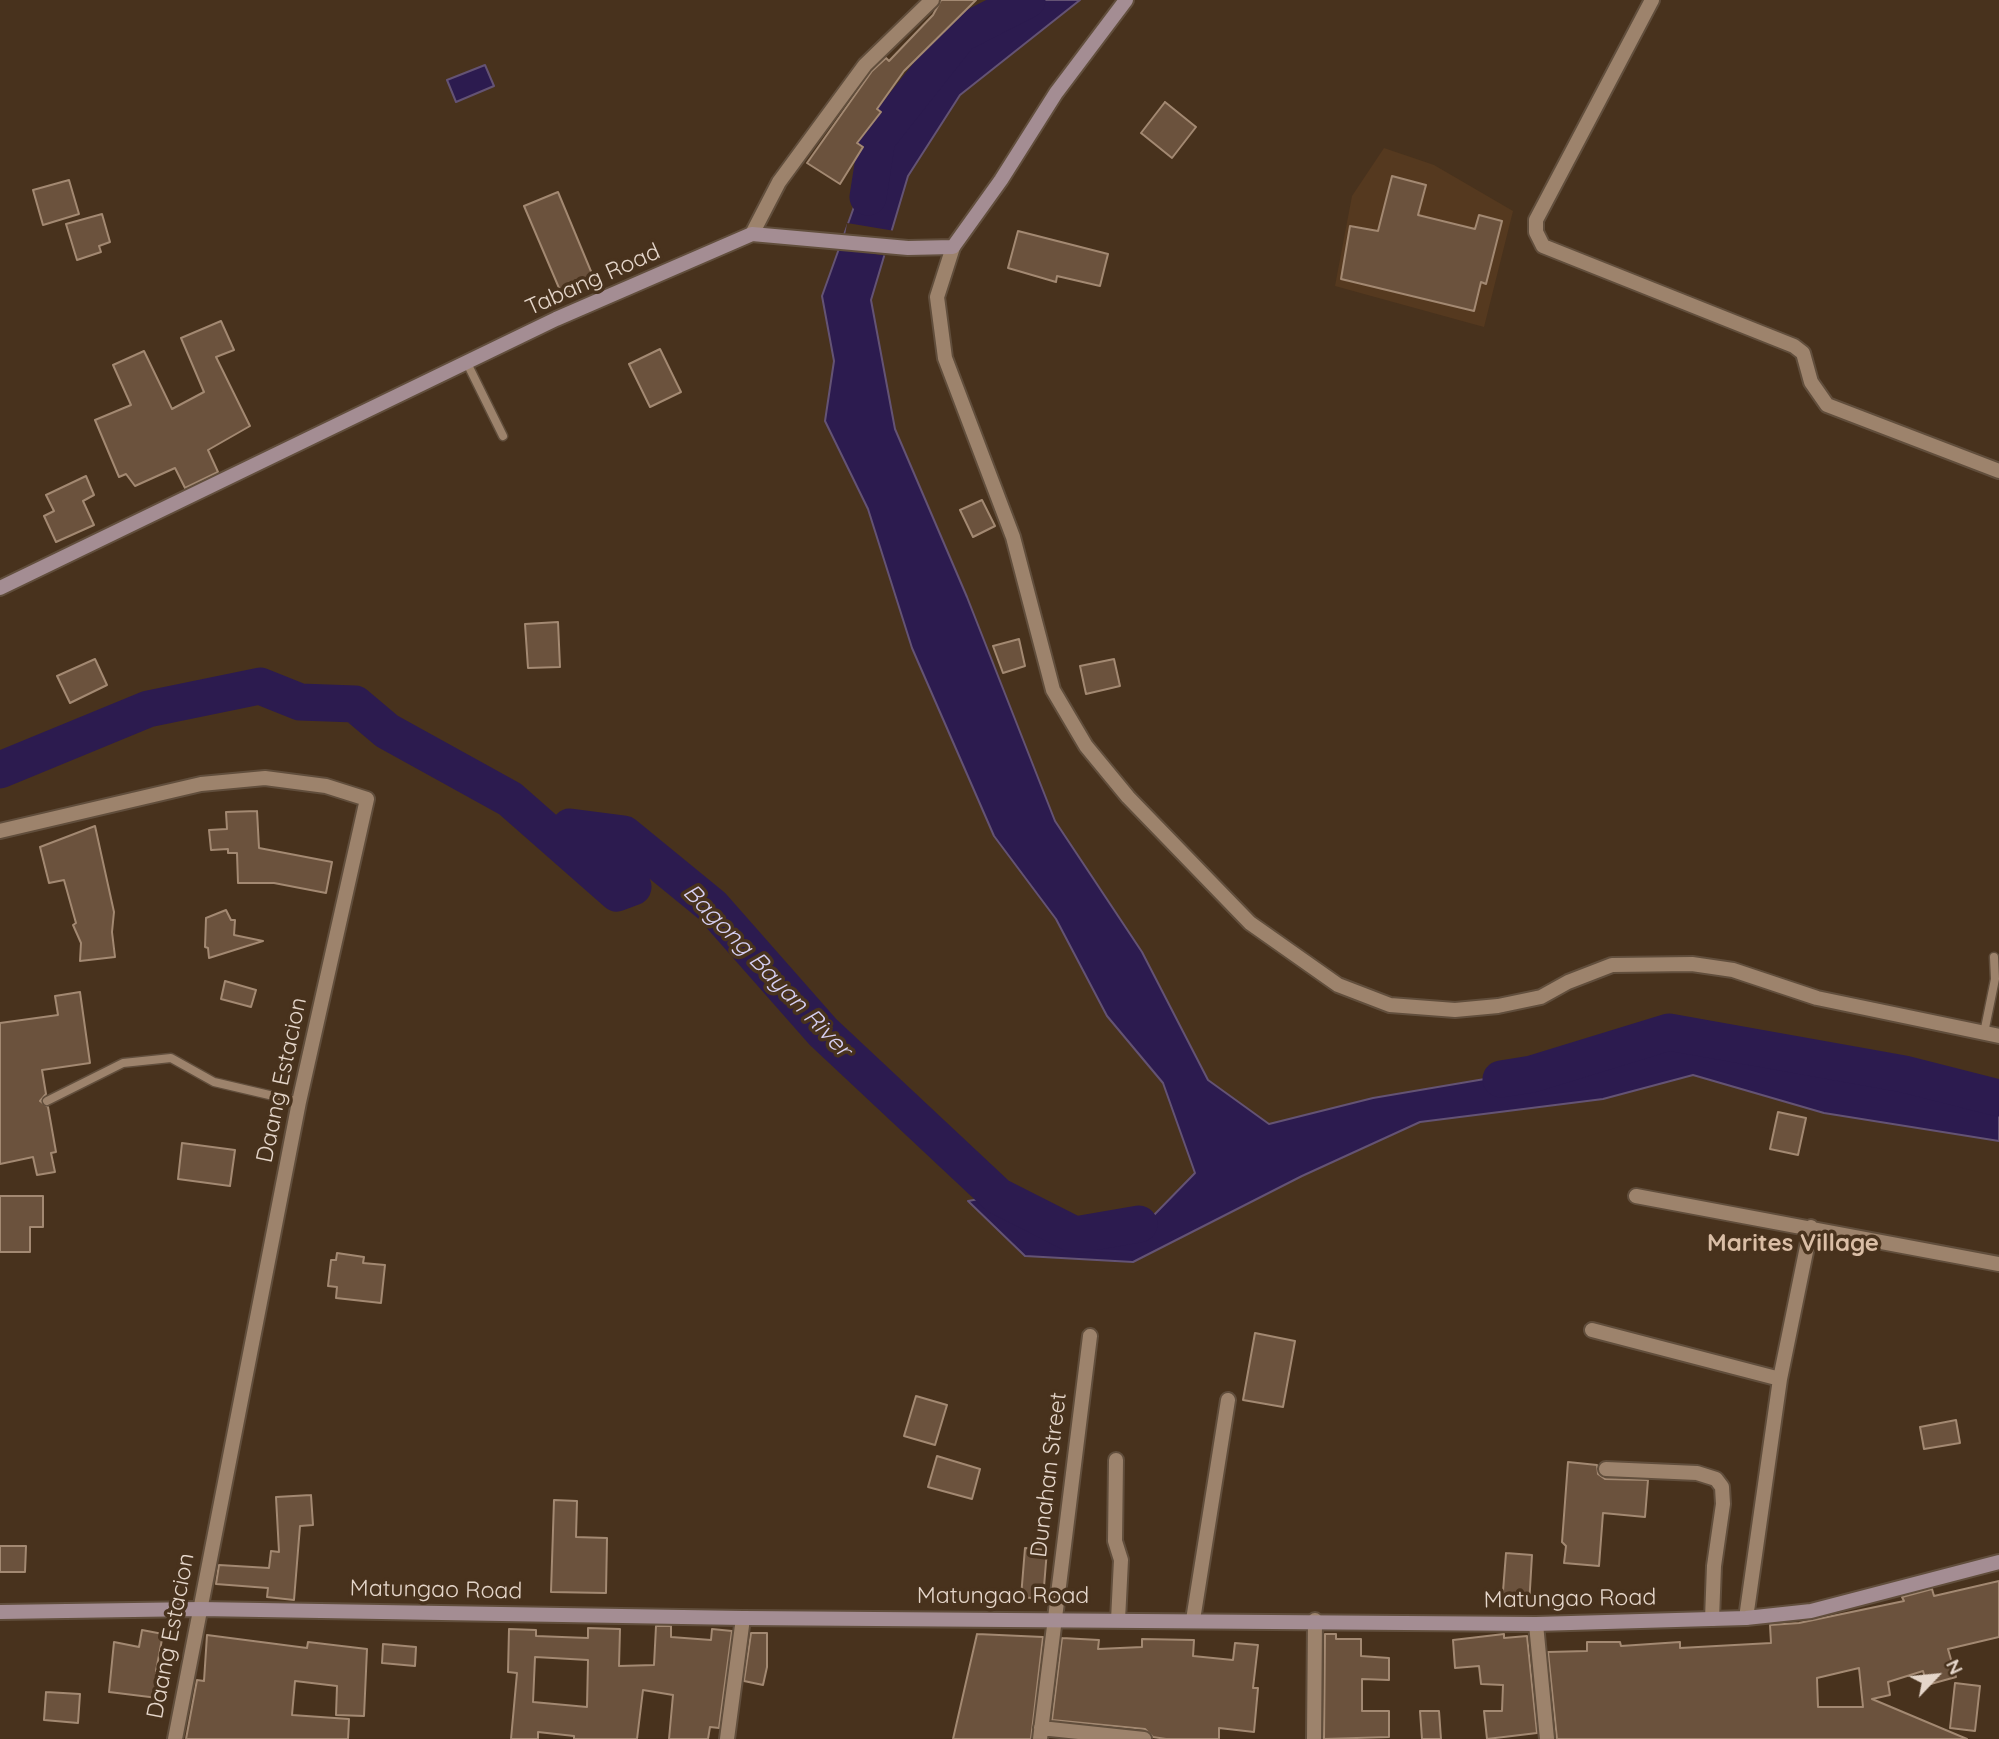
<!DOCTYPE html>
<style>
body{margin:0}
#map{position:relative;width:1999px;height:1739px;overflow:hidden;background:#48321d;font-family:Quicksand,sans-serif}
canvas{display:block}
.north{position:absolute;left:1901px;top:1641px;width:70px;height:70px;-webkit-text-stroke:5px #48321d;paint-order:stroke;rotate:64deg;font-size:19px;font-weight:700;line-height:28px;text-align:center;color:#e5d6ca}
.north::after{content:'';display:block;margin:auto;width:24px;height:32px;background:#e5d6ca;clip-path:polygon(50% 0,100% 100%,50% 72%,0 100%)}
</style>
<div id="map">
<canvas width="1999" height="1739"></canvas>
<div class="north">N</div>
</div>
<script>
const ctx = document.querySelector('canvas').getContext('2d');
ctx.lineJoin = 'round';
function paint(path, color) { ctx.fillStyle = color; ctx.fill(path, 'evenodd'); }
const toPath = rows => new Path2D(rows.map(r => 'M' + r).join(''));
function stroke(path, color, width, dash) { ctx.strokeStyle = color; ctx.lineWidth = width; ctx.lineCap = dash ? 'butt' : 'round'; ctx.setLineDash(dash || []); ctx.stroke(path); }
function drawText(font, color, halo, rows, align = 'center') {
  ctx.font = font + ' Quicksand,sans-serif'; ctx.lineWidth = 7; ctx.setLineDash([]); ctx.textBaseline = 'middle'; ctx.strokeStyle = halo; ctx.fillStyle = color; for (const [text, x, y, turn = 0] of rows) {
    ctx.save(); ctx.translate(x, y); ctx.rotate((+turn || 0) * Math.PI / 180); ctx.textAlign = isNaN(turn) ? turn : align; if (halo) ctx.strokeText(text, 0, 0); ctx.fillText(text, 0, 0); ctx.restore();
  }
}
const built = toPath([
 [1384,148,1434,165,1513,211,1484,327,1335,286,1352,196]
]);
const water = toPath([
 [1003,0,1080,0,960,95,908,176,871,300,895,429,967,597,1055,821,1142,952,1208,1080,1269,1124,1373,1098,1567,1065,1707,1033,1788,1064,1904,1070,1999,1105,1999,1141,1824,1113,1693,1075,1603,1099,1420,1122,1302,1176,1133,1262,1025,1256,968,1201,1007,1194,1088,1233,1151,1218,1195,1173,1163,1083,1107,1016,1056,919,994,836,912,648,868,509,825,421,834,361,822,296,892,101,1003,0],
 [485,65,494,86,456,102,447,80,485,65]
]);
const pier = toPath([
 [847,223,895,231,888,256,843,249]
]);
const river = toPath([
 [868,197,877,139,960,34,1027,0],
 [0,770,148,709,260,686,300,702,355,704,387,731,510,799,617,893,633,887,570,827,624,834,712,906,823,1032,998,1196,1075,1235,1139,1224],
 [1501,1079,1532,1074,1669,1032,1904,1074,1999,1098]
]);
const building = toPath([
 [941,0,976,0,904,71,877,109,881,112,857,143,863,147,840,184,807,163,872,71,886,58,889,61,933,15,941,0],
 [1165,102,1196,127,1172,158,1141,133,1165,102],
 [1392,176,1426,185,1418,215,1475,229,1479,215,1502,221,1486,284,1481,282,1474,311,1341,279,1350,226,1378,231,1392,176],
 [69,180,79,214,43,225,33,190,69,180],
 [558,192,595,281,562,295,524,206,558,192],
 [102,214,110,242,99,246,101,252,77,260,66,224,102,214],
 [1018,231,1108,254,1100,286,1057,276,1056,282,1008,268,1018,231],
 [221,321,234,350,216,357,250,426,208,450,218,472,185,488,175,468,135,486,126,474,119,477,95,420,131,405,113,365,144,351,172,409,204,392,181,338,221,321],
 [660,349,681,392,650,407,629,364,660,349],
 [86,476,94,495,83,501,94,525,56,542,44,516,54,511,46,495,86,476],
 [982,500,995,526,973,537,960,510,982,500],
 [558,622,560,667,528,668,525,624,558,622],
 [1019,639,1025,666,1003,673,993,646,1019,639],
 [95,659,107,685,70,703,57,676,95,659],
 [1114,659,1120,686,1086,694,1080,666,1114,659],
 [257,811,259,848,332,862,326,893,274,883,238,883,237,853,228,853,228,849,211,850,209,830,227,829,226,812,257,811],
 [95,826,114,912,112,932,115,957,80,961,81,943,73,925,76,923,64,880,49,883,40,847,95,826],
 [226,910,231,920,235,920,234,935,263,941,209,958,208,948,205,947,206,918,226,910],
 [225,981,256,990,251,1007,221,999,225,981],
 [80,992,90,1063,42,1070,46,1094,40,1101,48,1107,56,1152,51,1153,55,1172,37,1175,33,1157,0,1164,0,1023,58,1015,55,996,80,992],
 [1778,1112,1806,1118,1798,1155,1770,1149,1778,1112],
 [182,1143,235,1150,230,1186,178,1179,182,1143],
 [0,1196,43,1196,43,1227,30,1227,30,1252,0,1252,0,1196],
 [337,1253,364,1257,363,1263,385,1265,381,1303,336,1298,337,1287,328,1286,331,1260,336,1260,337,1253],
 [1255,1333,1295,1341,1283,1407,1243,1400,1255,1333],
 [916,1396,947,1405,935,1445,904,1436,916,1396],
 [1956,1420,1960,1443,1924,1449,1920,1427,1956,1420],
 [937,1456,980,1469,972,1499,928,1487,937,1456],
 [1568,1462,1597,1465,1598,1474,1605,1479,1648,1480,1645,1517,1603,1513,1599,1566,1564,1563,1566,1546,1562,1542,1568,1462],
 [311,1495,313,1525,300,1526,294,1600,267,1597,268,1588,216,1584,219,1565,269,1568,271,1551,279,1552,276,1497,311,1495],
 [554,1500,577,1501,576,1537,607,1538,606,1593,551,1592,554,1500],
 [0,1546,26,1546,25,1572,0,1572,0,1546],
 [1025,1548,1047,1550,1043,1599,1021,1597,1025,1548],
 [1506,1553,1532,1555,1529,1606,1502,1604,1506,1553],
 [1999,1581,1999,1637,1948,1649,1956,1677,1927,1685,1923,1671,1888,1682,1890,1695,1872,1699,1967,1739,1557,1739,1548,1652,1587,1651,1587,1642,1620,1642,1621,1646,1680,1642,1680,1648,1771,1643,1770,1625,1799,1623,1904,1601,1902,1597,1932,1589,1934,1596,1999,1581],
 [1859,1668,1863,1707,1818,1707,1817,1678,1859,1668],
 [656,1626,671,1626,671,1637,711,1640,712,1629,732,1631,719,1728,710,1727,708,1739,669,1739,673,1695,643,1690,637,1739,574,1739,574,1736,538,1732,538,1739,511,1739,517,1673,508,1672,509,1629,536,1630,536,1636,588,1638,588,1628,620,1629,619,1666,654,1665,656,1626],
 [535,1657,588,1660,587,1707,533,1702,535,1657],
 [142,1630,163,1634,156,1671,161,1672,158,1698,109,1692,114,1642,139,1647,142,1630],
 [751,1633,767,1633,767,1667,763,1685,744,1681,751,1633],
 [977,1634,1043,1637,1031,1739,953,1739,977,1634],
 [1325,1634,1336,1634,1336,1639,1361,1639,1361,1656,1389,1658,1389,1680,1362,1679,1362,1711,1389,1711,1389,1737,1324,1739,1325,1634],
 [1504,1634,1504,1638,1527,1636,1537,1733,1487,1739,1484,1711,1502,1711,1503,1685,1481,1684,1479,1666,1455,1668,1453,1640,1504,1634],
 [207,1635,307,1648,308,1642,367,1649,364,1716,336,1715,337,1686,295,1681,292,1715,349,1719,348,1739,186,1739,197,1680,204,1681,207,1635],
 [1062,1638,1099,1640,1098,1649,1142,1647,1142,1639,1194,1640,1193,1656,1233,1660,1235,1643,1258,1645,1253,1688,1258,1688,1254,1732,1219,1728,1219,1739,1166,1739,1153,1737,1145,1729,1052,1720,1062,1638],
 [383,1644,416,1647,415,1666,382,1663,383,1644],
 [1955,1683,1980,1686,1975,1731,1950,1728,1955,1683],
 [46,1692,80,1694,78,1723,44,1720,46,1692],
 [1420,1711,1439,1711,1441,1739,1422,1739,1420,1711]
]);
const service = toPath([
 [467,363,503,436],
 [1984,1033,1995,979,1994,957],
 [47,1101,123,1063,171,1058,214,1082,299,1102]
]);
const minor = toPath([
 [1652,0,1536,220,1536,232,1543,246,1794,346,1803,353,1811,382,1827,405,1999,471],
 [752,234,779,182,865,65,932,0],
 [953,247,937,297,945,358,1013,537,1053,690,1086,746,1128,797,1250,923,1338,985,1390,1005,1455,1010,1498,1006,1541,997,1568,982,1612,965,1692,964,1733,970,1817,998,1999,1036],
 [0,831,201,784,265,778,326,786,367,799,299,1102,175,1739],
 [1636,1196,1999,1264],
 [1592,1330,1780,1379],
 [1116,1460,1115,1541,1121,1560,1118,1620],
 [1606,1469,1697,1473,1716,1479,1722,1487,1723,1504,1714,1566,1712,1619],
 [1746,1618,1780,1379,1811,1227],
 [1193,1620,1228,1400],
 [1536,1624,1547,1739],
 [1041,1728,1144,1739],
 [727,1739,743,1618],
 [1040,1739,1090,1336],
 [1314,1739,1315,1620]
]);
const secondary = toPath([
 [0,588,556,319,752,234,908,248,953,247,1001,180,1056,93,1126,0],
 [0,1612,200,1609,743,1618,1536,1624,1746,1618,1811,1611,1999,1562]
]);
const streetNames = [
 ["Tabang Road",593,280,-24],
 ["Daang Estacion",282,1080,-78],
 ["Dunahan Street",1049,1475,-83],
 ["Matungao Road",436,1590,1],
 ["Matungao Road",1003,1596],
 ["Matungao Road",1570,1599,-1],
 ["Daang Estacion",171,1636,-79]
];
const waterNames = [
 ["Bagong Bayan River",767,971,46]
];
const neighbourhoodNames = [
 ["Marites Village",1793,1244]
];
paint(built, '#55391f');
paint(water, '#2c1b4f');
stroke(water, '#645374', 2);
paint(pier, '#48321d');
stroke(river, '#2c1b4f', 37);
paint(building, '#6b523d');
stroke(building, '#a38972', 2);
stroke(service, '#614e3c', 11);
stroke(minor, '#614e3c', 18);
stroke(secondary, '#614e3c', 18);
stroke(service, '#9d836c', 8);
stroke(minor, '#9d836c', 14);
stroke(secondary, '#a48d93', 14);
drawText('23px', '#e5d6ca', '#48321d', streetNames);
drawText('italic 24px', '#d6cff2', '#48321d', waterNames);
drawText('bold 24px', '#dabea6', '#48321d', neighbourhoodNames);
</script>
